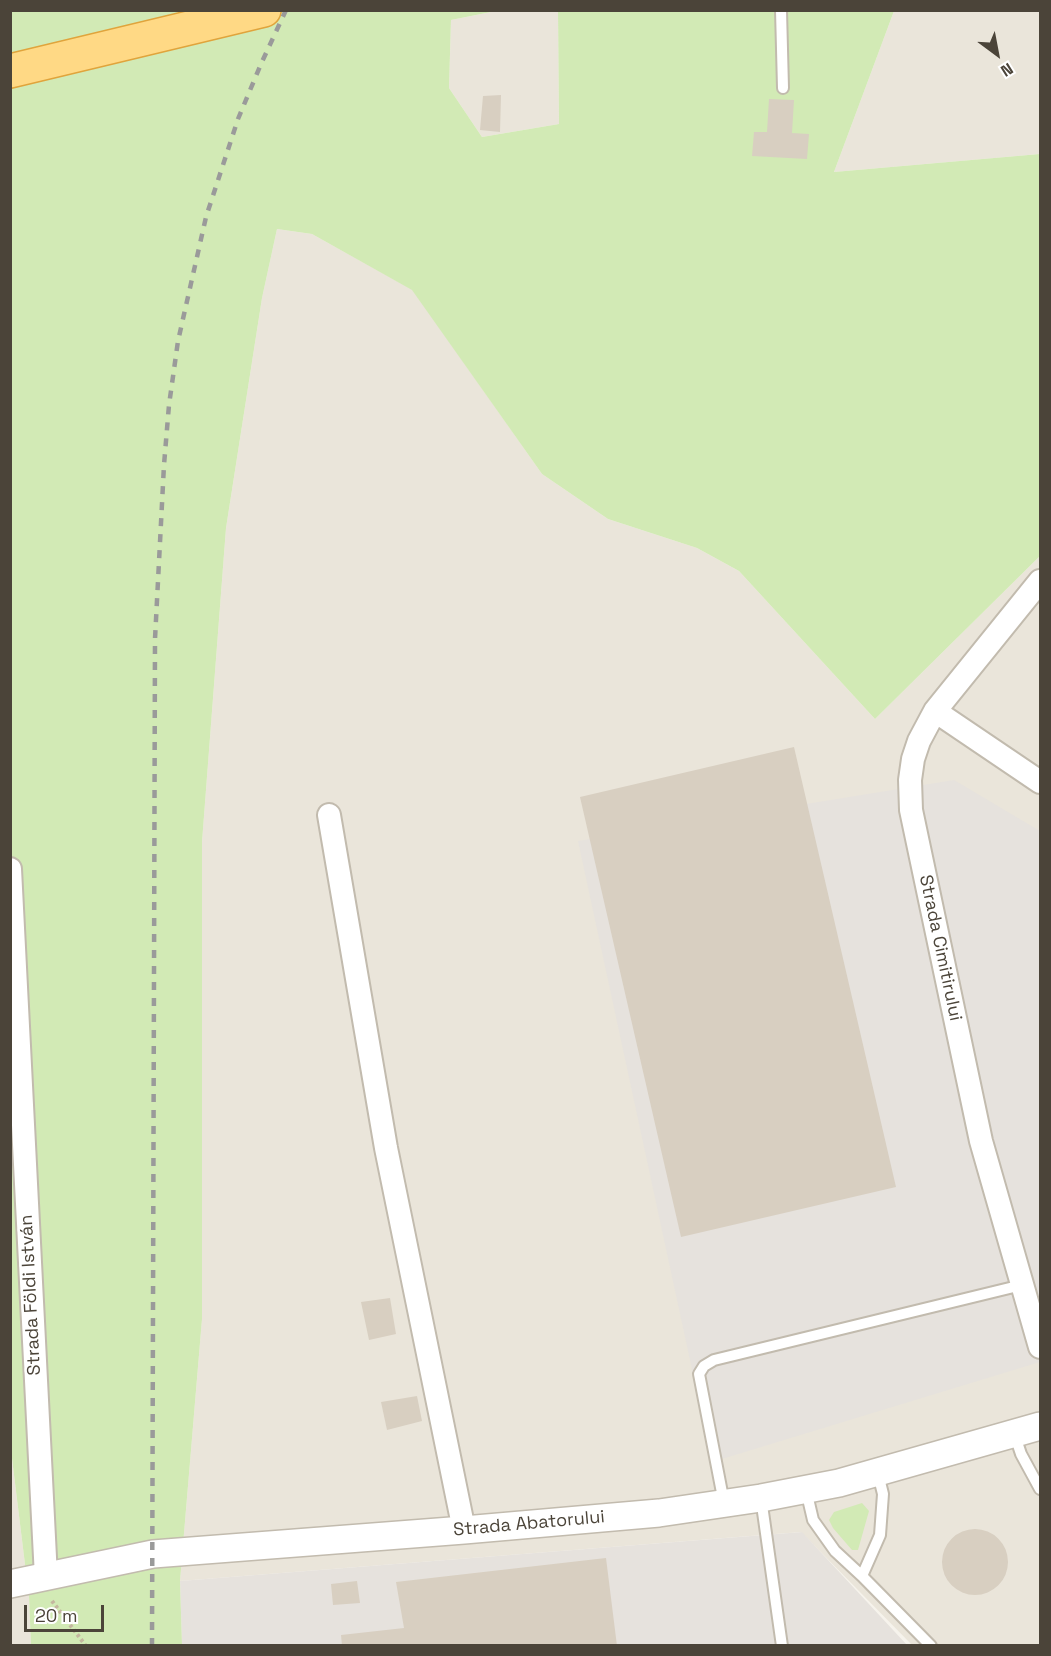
<!DOCTYPE html>
<meta charset="utf-8">
<style>
body{margin:0}
#map{position:relative;width:1051px;height:1656px;overflow:hidden;background:#f6f3ec;font-family:"Space Grotesk",sans-serif}
canvas{display:block}
.frame{position:absolute;inset:0;border:12px solid #4b4439;pointer-events:none}
.north{position:absolute;left:967px;top:24px;width:60px;height:60px;-webkit-text-stroke:4px #fff;paint-order:stroke;rotate:148deg;font-size:16px;font-weight:700;line-height:24px;text-align:center;color:#4b4439}
.north::after{content:'';display:block;margin:auto;width:21px;height:27px;background:#4b4439;clip-path:polygon(50% 0,100% 100%,50% 72%,0 100%)}
.scale{position:absolute;left:24px;top:1605px;width:80px;height:27px;box-sizing:border-box;border:3px solid #4b4439;border-top:0;padding-left:8px;font-size:18px;line-height:21px;white-space:nowrap;color:#4b4439;-webkit-text-stroke:4px #fff;paint-order:stroke}
</style>
<div id="map">
<canvas width="1051" height="1656"></canvas>
<div class="frame"></div>
<div class="north">N</div>
<div class="scale">20 m</div>
</div>
<script>
const ctx = document.querySelector('canvas').getContext('2d');
ctx.lineJoin = 'round';
function paint(path, color) { ctx.fillStyle = color; ctx.fill(path, 'evenodd'); }
const toPath = rows => new Path2D(rows.map(r => 'M' + r).join(''));
function stroke(path, color, width, dash) { ctx.strokeStyle = color; ctx.lineWidth = width; ctx.lineCap = dash ? 'butt' : 'round'; ctx.setLineDash(dash || []); ctx.stroke(path); }
function drawText(font, color, halo, rows, align = 'center') {
  ctx.font = font + ' "Space Grotesk",sans-serif'; ctx.lineWidth = 4.5; ctx.setLineDash([]); ctx.textBaseline = 'middle'; ctx.strokeStyle = halo; ctx.fillStyle = color; for (const [text, x, y, turn = 0] of rows) {
    ctx.save(); ctx.translate(x, y); ctx.rotate((+turn || 0) * Math.PI / 180); ctx.textAlign = isNaN(turn) ? turn : align; if (halo) ctx.strokeText(text, 0, 0); ctx.fillText(text, 0, 0); ctx.restore();
  }
}
const residential = toPath([
 [496,11,558,11,559,124,482,137,449,88,451,20],
 [894,11,1040,11,1040,154,834,172],
 [277,229,312,234,413,290,542,474,608,519,697,548,739,571,875,719,1040,556,1040,1645,912,1645,801,1532,180,1581,202,1319,202,842,226,528,262,298],
 [10,1442,29,1597,31,1645,11,1645]
]);
const industrial = toPath([
 [954,780,1040,831,1040,1362,712,1462,578,841],
 [802,1532,907,1645,182,1645,180,1581]
]);
const green = toPath([
 [10,11,496,11,451,20,449,88,482,137,559,124,558,11,894,11,834,172,1040,154,1040,556,875,719,739,571,697,548,608,519,542,474,412,290,312,234,277,229,262,298,226,528,202,842,202,1319,180,1581,182,1645,31,1645,29,1597,10,1442],
 [862,1503,869,1511,858,1550,852,1550,833,1528,829,1520,834,1512]
]);
const building = toPath([
 [501,95,500,132,480,130,483,96],
 [769,99,794,100,792,133,809,134,807,159,752,156,754,132,767,132],
 [794,747,896,1187,681,1237,580,797],
 [390,1298,396,1334,369,1340,361,1302],
 [417,1396,422,1421,387,1430,381,1402],
 '942 1562a33 33 0 1 1 66 0a33 33 0 1 1-66 0Z',
 [606,1558,617,1646,342,1646,341,1635,404,1628,396,1582],
 [357,1581,360,1603,333,1605,331,1584]
]);
const path = toPath([
 [52,1601,86,1646]
]);
const service = toPath([
 [781,10,783,88],
 [1014,1433,1021,1454,1040,1489],
 [878,1474,883,1494,880,1535,862,1576,931,1646],
 [806,1490,813,1520,835,1551,862,1576],
 [761,1498,782,1646],
 [724,1503,699,1374,704,1366,714,1360,1022,1285]
]);
const minor = toPath([
 [1040,581,935,711,919,741,913,759,910,780,911,810,981,1141,1040,1347],
 [935,711,1040,782],
 [329,815,386,1148,464,1530],
 [10,869,46,1577]
]);
const tertiary = toPath([
 [10,1584,153,1554,464,1530,659,1513,761,1498,839,1483,1040,1426]
]);
const trunk = toPath([
 [10,71,264,10]
]);
const rail = toPath([
 [152,1646,155,639,164,465,169,405,178,341,206,217,238,119,261,64,286,10]
]);
const streetNames = [
 ["Strada Cimitirului",940,948,78],
 ["Strada Földi István",31,1295,-93],
 ["Strada Abatorului",529,1524,-5]
];
paint(residential, '#eae5da');
paint(industrial, '#e6e2dd');
paint(green, '#d2eab5');
paint(building, '#d8cfc1');
stroke(service, '#c2bbae', 14);
stroke(minor, '#c2bbae', 26);
stroke(tertiary, '#c2bbae', 30);
stroke(trunk, '#e0a43c', 36);
stroke(path, '#c4b79f', 4, [3, 3]);
stroke(service, '#fff', 10);
stroke(minor, '#fff', 22);
stroke(tertiary, '#fff', 27);
stroke(trunk, '#ffd985', 33);
stroke(rail, '#9a9a9a', 4.5, [8, 8]);
drawText('18px', '#4b4439', '#fff', streetNames);
</script>
